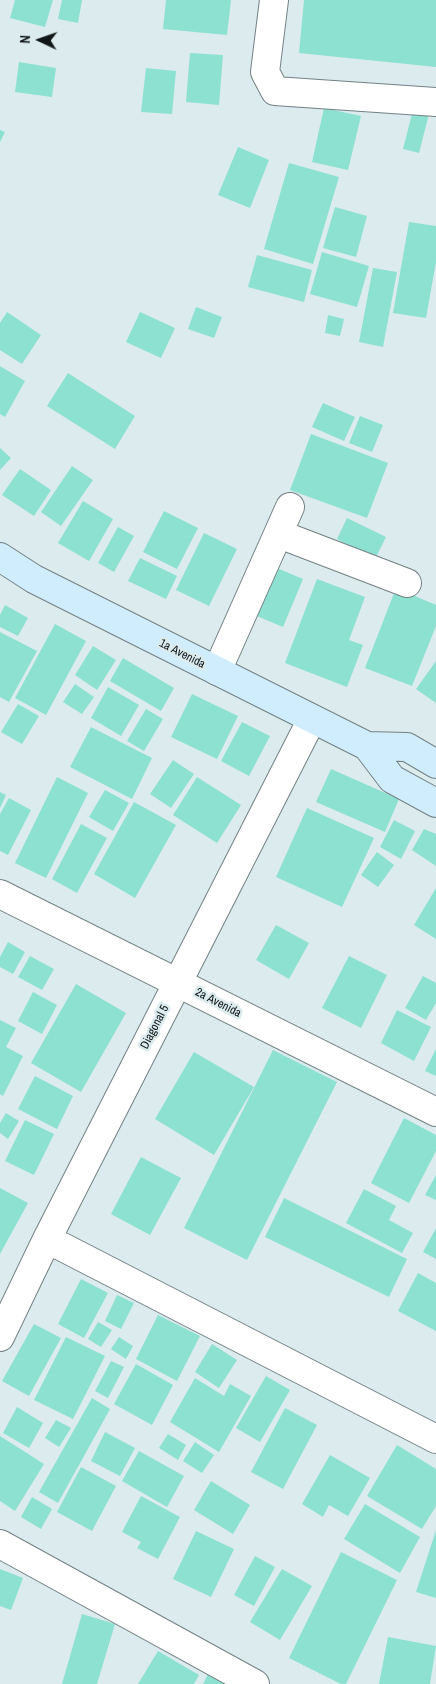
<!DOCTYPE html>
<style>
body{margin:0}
#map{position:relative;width:436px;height:1684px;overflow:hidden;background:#dbebee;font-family:"Archivo Narrow",sans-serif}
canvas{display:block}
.north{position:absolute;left:15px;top:15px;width:50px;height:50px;-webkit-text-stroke:4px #dbebee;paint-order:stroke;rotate:273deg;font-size:14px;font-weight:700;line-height:20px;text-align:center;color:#111718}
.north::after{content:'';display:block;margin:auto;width:18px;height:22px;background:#111718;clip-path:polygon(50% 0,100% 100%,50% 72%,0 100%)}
</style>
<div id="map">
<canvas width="436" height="1684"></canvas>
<div class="north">N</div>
</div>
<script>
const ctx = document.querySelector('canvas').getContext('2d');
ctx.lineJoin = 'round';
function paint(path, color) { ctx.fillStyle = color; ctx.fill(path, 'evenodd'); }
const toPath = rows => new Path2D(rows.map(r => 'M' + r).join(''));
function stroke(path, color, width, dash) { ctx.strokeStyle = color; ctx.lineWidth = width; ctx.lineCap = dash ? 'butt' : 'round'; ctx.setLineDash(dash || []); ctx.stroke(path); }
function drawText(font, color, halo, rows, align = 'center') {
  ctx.font = font + ' "Archivo Narrow",sans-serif'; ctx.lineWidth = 5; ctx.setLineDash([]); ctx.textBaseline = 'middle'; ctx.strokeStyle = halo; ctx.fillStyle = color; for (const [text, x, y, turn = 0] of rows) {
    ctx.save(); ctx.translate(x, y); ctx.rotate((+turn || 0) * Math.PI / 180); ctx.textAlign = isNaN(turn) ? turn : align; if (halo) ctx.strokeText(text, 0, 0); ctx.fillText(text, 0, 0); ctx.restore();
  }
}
const building = toPath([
 [15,0,53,0,45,27,10,18],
 [62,0,82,0,78,23,58,19],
 [166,0,231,0,227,35,163,29],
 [304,0,436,0,436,67,299,53],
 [190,53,223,55,219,105,186,102],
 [19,62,56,68,52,97,15,92],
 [146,68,176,71,172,114,141,112],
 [415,102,431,106,419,153,403,149],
 [324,108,361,116,348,170,312,162],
 [0,130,5,132,0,142],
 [238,147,269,160,250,208,218,195],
 [289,163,339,177,313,264,264,249],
 [335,207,367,216,356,257,323,248],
 [409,222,436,226,436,262,426,318,393,313],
 [322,252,369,266,357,307,310,294],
 [257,255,312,270,304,302,248,287],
 [373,268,397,272,383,347,359,342],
 [196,307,222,317,214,338,188,329],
 [7,312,41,335,22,364,0,350,0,323],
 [140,312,175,328,161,358,126,342],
 [328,315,344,319,340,336,325,333],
 [0,366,25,381,5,417,0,414],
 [68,373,135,416,115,449,47,406],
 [323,403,355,417,344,441,312,427],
 [360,416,383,425,372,452,349,443],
 [311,434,388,463,367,518,290,490],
 [0,448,11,458,0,470],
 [72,466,93,480,61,526,41,512],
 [20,469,51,490,34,516,2,495],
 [83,501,113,519,89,561,58,543],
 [164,511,198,528,177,569,143,552],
 [347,518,386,537,375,559,337,539],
 [118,527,134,536,114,572,98,563],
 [204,533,237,549,209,606,176,590],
 [140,558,177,576,166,599,128,581],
 [272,566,303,579,283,627,252,614],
 [317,579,365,597,349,640,363,645,347,687,285,663],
 [396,588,436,605,436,626,412,686,365,668],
 [5,605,28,618,18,636,0,627,0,615],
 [55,624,86,641,46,715,15,698],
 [0,632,37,651,9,702,0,697],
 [93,646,116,660,97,690,75,675],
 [123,658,174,688,161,711,110,681],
 [436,661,436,703,416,689],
 [75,684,94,697,82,714,63,702],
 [108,687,139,705,121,736,91,718],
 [192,694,238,716,217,759,171,737],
 [18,704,39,716,22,744,1,732],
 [146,709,163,719,144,751,127,741],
 [242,722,270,736,249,776,221,761],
 [91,727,152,758,132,799,70,767],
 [173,760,194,774,171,808,150,794],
 [331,769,399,799,385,832,316,802],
 [57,777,88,793,46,878,15,863],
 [197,777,241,805,217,843,173,815],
 [105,790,129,803,113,831,89,817],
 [0,792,6,795,0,808],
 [9,798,31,810,8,855,0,851,0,814],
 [134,802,176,825,135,898,94,874],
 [307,808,374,838,342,907,276,877],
 [394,820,415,831,401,859,380,847],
 [81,824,107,838,77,893,52,879],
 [424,829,436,834,436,866,412,850],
 [377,852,394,865,378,887,361,875],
 [436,888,436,939,414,925],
 [276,925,309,943,289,979,256,960],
 [8,942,25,952,13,974,0,967,0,957],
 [30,956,54,969,42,990,18,977],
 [349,956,387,975,361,1028,322,1008],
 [423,976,436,983,436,1003,426,1020,405,1008],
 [76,984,126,1013,81,1092,31,1063],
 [33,992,57,1005,42,1034,18,1021],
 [397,1010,431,1027,414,1061,381,1043],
 [0,1020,16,1028,6,1047,23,1056,3,1096,0,1094],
 [436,1049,436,1076,425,1071],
 [273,1050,337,1082,247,1260,184,1228],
 [194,1052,254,1087,214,1155,155,1119],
 [35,1076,73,1096,57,1129,18,1109],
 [6,1113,19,1121,8,1139,0,1133,0,1123],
 [404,1118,436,1135,436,1151,409,1203,371,1183],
 [25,1120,54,1134,34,1175,5,1161],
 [141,1157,181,1178,150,1235,111,1214],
 [436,1175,436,1200,425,1195],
 [0,1188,28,1203,0,1254],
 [364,1189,396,1206,389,1220,413,1233,402,1253,346,1223],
 [284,1198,407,1259,389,1297,265,1237],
 [436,1228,436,1259,423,1252],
 [418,1273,436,1283,436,1331,398,1311],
 [81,1279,108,1293,84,1338,58,1324],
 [117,1295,134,1303,121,1329,105,1321],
 [158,1315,200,1336,177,1381,136,1359],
 [98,1322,112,1330,101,1347,88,1339],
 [34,1324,61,1338,29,1396,2,1381],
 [66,1337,105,1356,73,1419,34,1400],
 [119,1337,133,1346,126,1359,111,1349],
 [212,1344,237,1360,219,1388,195,1372],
 [111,1361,124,1367,108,1398,95,1391],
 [136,1364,173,1385,152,1425,114,1404],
 [266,1376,290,1390,260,1442,236,1428],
 [195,1378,224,1396,230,1384,251,1396,219,1452,170,1422],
 [92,1398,110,1409,58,1503,39,1492],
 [17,1407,43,1423,29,1448,3,1433],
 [285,1408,317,1425,283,1489,251,1472],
 [56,1420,71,1428,59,1447,45,1438],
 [105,1432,135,1448,120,1476,91,1461],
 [168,1434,186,1445,178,1460,159,1448],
 [0,1436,44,1464,15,1511,0,1501],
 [195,1442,214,1455,202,1473,183,1461],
 [397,1445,436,1469,436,1506,422,1529,367,1496],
 [139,1451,184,1476,167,1507,122,1481],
 [330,1455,370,1478,348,1516,329,1505,323,1517,302,1504],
 [81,1467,116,1486,92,1531,57,1512],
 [211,1481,250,1505,233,1534,194,1510],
 [141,1496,180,1517,158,1559,137,1548,141,1542,122,1532],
 [32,1497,52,1509,41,1529,21,1517],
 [365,1504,420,1537,400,1573,344,1539],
 [436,1530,436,1598,416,1592],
 [196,1531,234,1549,211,1597,173,1579],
 [341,1552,397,1580,346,1684,341,1684,289,1658],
 [255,1556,275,1567,254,1606,234,1595],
 [0,1569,23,1578,11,1610,0,1606],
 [282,1569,312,1586,280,1640,250,1622],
 [82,1614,115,1624,97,1684,62,1684],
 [388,1637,436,1646,430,1684,379,1684],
 [158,1651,199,1675,194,1684,138,1684],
 [210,1670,236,1684,203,1684]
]);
const street = toPath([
 [274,0,265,72,275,91,436,102],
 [279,534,407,583],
 [217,671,290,507],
 [0,894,436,1112],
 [47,1239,436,1439],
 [0,1337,47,1239,312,719],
 [0,1544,255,1684]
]);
const secondary = toPath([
 [0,557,34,579,367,746,392,779,436,803],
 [367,746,407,747,436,764]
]);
const streetNames = [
 ["1a Avenida",182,654,27],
 ["2a Avenida",218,1003,27],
 ["Diagonal 5",155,1027,-63]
];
paint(building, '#8de1d1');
stroke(street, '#738184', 30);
stroke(secondary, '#738184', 30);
stroke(street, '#fff', 28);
stroke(secondary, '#d0edfd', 28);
drawText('12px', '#111718', '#dbebee', streetNames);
</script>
